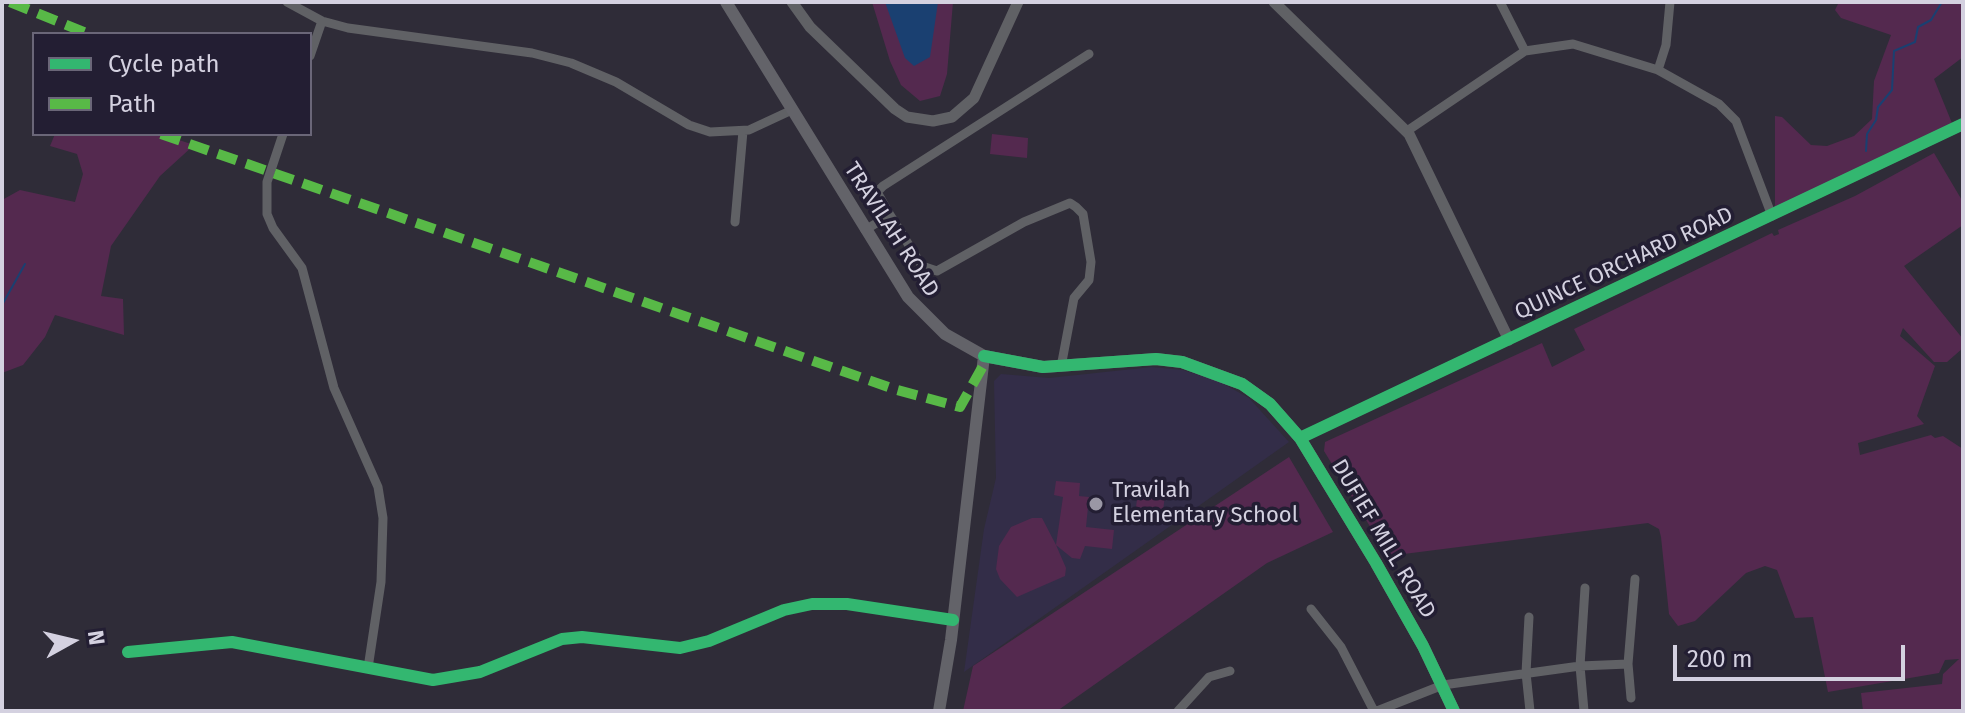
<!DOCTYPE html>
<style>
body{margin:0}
#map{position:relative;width:1965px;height:713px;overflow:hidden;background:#2f2c38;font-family:"Fira Sans",sans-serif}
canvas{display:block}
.frame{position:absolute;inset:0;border:4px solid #d4d1e0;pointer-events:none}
.legend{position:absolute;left:32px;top:32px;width:280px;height:104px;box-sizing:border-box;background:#231e33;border:2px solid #6a6678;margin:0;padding:10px 14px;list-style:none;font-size:24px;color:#d4d1e0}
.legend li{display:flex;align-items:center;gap:16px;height:40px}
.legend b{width:40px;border:2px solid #6a6678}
.north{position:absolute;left:32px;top:601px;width:80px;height:80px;-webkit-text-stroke:6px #231e33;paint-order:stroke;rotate:82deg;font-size:22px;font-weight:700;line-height:32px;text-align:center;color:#d4d1e0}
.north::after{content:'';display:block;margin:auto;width:28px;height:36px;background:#d4d1e0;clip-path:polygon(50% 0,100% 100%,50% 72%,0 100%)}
.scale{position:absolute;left:1673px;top:645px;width:232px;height:36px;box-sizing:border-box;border:4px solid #d4d1e0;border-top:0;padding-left:10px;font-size:24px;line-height:28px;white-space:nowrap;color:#d4d1e0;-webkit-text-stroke:6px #231e33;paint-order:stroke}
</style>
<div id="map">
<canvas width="1965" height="713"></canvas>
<div class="frame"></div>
<ul class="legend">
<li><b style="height:10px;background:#33b770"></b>Cycle path</li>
<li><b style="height:10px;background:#58b947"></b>Path</li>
</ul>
<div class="north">N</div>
<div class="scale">200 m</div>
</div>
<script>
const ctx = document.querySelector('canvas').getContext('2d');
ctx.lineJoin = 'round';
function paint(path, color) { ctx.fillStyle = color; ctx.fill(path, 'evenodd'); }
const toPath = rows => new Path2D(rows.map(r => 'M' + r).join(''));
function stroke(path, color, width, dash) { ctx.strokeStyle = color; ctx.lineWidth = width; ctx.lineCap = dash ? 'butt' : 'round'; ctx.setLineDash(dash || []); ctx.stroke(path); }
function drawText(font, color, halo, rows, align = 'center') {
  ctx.font = font + ' "Fira Sans",sans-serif'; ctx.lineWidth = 7; ctx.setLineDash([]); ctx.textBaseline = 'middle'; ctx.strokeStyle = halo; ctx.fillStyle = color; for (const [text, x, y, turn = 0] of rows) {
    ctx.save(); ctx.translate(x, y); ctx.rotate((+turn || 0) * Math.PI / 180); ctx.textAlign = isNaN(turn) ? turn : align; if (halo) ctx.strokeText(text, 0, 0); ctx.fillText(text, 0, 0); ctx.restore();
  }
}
const built = toPath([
 [1152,367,1183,370,1218,381,1249,398,1289,442,964,672,984,529,996,478,994,381,1001,374,1049,378]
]);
const green = toPath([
 [872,2,953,2,947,74,940,96,920,101,901,85,890,61],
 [1839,2,1963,2,1963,57,1934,79,1954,128,1769,218,1775,205,1775,116,1782,117,1811,145,1827,146,1854,136,1872,119,1874,81,1891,35,1841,18,1835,10],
 [55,134,161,134,194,145,160,176,111,246,101,296,123,299,124,335,55,315,45,337,23,365,2,373,2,200,20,190,75,202,83,174,77,154,50,146],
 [992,134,1028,138,1027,158,990,154],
 [1934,153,1963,202,1963,225,1904,266,1963,339,1963,348,1947,362,1934,362,1903,328,1900,336,1935,366,1917,416,1924,424,1858,443,1860,455,1931,435,1935,438,1943,436,1963,449,1963,711,1863,711,1861,693,1942,684,1943,674,1959,659,1945,660,1939,673,1828,692,1813,617,1795,618,1777,570,1765,566,1746,573,1695,621,1678,626,1669,614,1661,537,1659,529,1648,523,1388,556,1324,451,1325,442,1542,343,1552,367,1585,350,1574,329,1772,233,1774,236,1779,234,1778,230,1855,196],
 [1289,457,1333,532,1267,563,1057,711,963,711,973,666],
 [1056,481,1080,483,1079,496,1089,497,1086,527,1114,530,1112,549,1085,546,1080,559,1072,558,1056,545,1066,568,1065,576,1017,597,1000,579,996,569,999,546,1011,527,1032,518,1042,518,1056,545,1063,497,1054,495],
 [1139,484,1166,487,1163,511,1136,507]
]);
const water = toPath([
 [885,2,938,2,930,57,914,66,905,58]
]);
const stream = toPath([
 [1866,151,1867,134,1876,120,1878,107,1892,90,1894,51,1915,42,1918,27,1931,20,1942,2],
 [2,305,25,264]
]);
const minor = toPath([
 [287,2,322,21,348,28,532,53,571,63,616,82,689,125,710,132,749,130,792,110],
 [1500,2,1525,51],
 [310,56,322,21],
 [1658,70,1666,45,1670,2],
 [1407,131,1525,51,1573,44,1658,70,1719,104,1736,121,1772,216],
 [283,134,267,182,267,214,273,228,302,268,334,388,378,487,383,518,381,582,368,668],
 [890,215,922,266,937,271,1024,222,1070,203,1076,207,1083,214,1091,262,1089,280,1074,298,1061,367],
 [735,222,743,131],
 [865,230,890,215,877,192,883,186,1089,54],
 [1311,609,1341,647,1374,711],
 [1529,617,1526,673,1530,711],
 [128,652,232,642,433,680,480,672,562,639,582,637,680,648,709,641,784,610,812,604,847,604,953,620],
 [1631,698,1628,664,1635,579],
 [1178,711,1209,677,1230,671],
 [1377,711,1443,685,1580,666,1628,664],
 [1584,711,1580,666,1585,588]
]);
const tertiary = toPath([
 [792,2,810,27,895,109,907,117,933,121,952,117,974,98,1018,2],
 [1274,2,1409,134,1509,340],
 [1300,438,1963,124]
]);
const secondary = toPath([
 [726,2,908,297,945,334,984,356,1043,367,1156,359,1182,362,1242,384,1270,404,1300,438,1376,563,1423,646,1454,711],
 [939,711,951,640,984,356]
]);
const quiet = toPath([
 [10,2,89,34],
 [161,134,897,390,960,407,983,366]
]);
const cycleway = toPath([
 [984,356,1043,367,1156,359,1182,362,1242,384,1270,404,1300,438,1376,563,1423,646,1454,711],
 [1300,438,1963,124],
 [128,652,232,642,433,680,480,672,562,639,582,637,680,648,709,641,784,610,812,604,847,604,953,620]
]);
const markers = [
 [1096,504,8,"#9a97a5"]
];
const streetNames = [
 ["TRAVILAH ROAD",891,230,57],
 ["QUINCE ORCHARD ROAD",1624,264,-25],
 ["DUFIEF MILL ROAD",1383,539,59]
];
const poiNames = [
 ["Travilah",1112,491],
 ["Elementary School",1112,516]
];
paint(built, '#332d48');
paint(green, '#54294f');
paint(water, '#1a4071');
stroke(stream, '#1a4071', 2);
stroke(minor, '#606165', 9);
stroke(tertiary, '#606165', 11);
stroke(secondary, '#636369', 12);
stroke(quiet, '#58b947', 10, [20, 10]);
stroke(cycleway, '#33b770', 12);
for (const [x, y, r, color] of markers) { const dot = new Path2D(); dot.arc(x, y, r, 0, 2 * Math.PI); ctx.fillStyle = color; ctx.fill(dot); stroke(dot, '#231e33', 3); }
drawText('22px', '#d4d1e0', '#231e33', streetNames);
drawText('22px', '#d4d1e0', '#231e33', poiNames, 'left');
</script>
